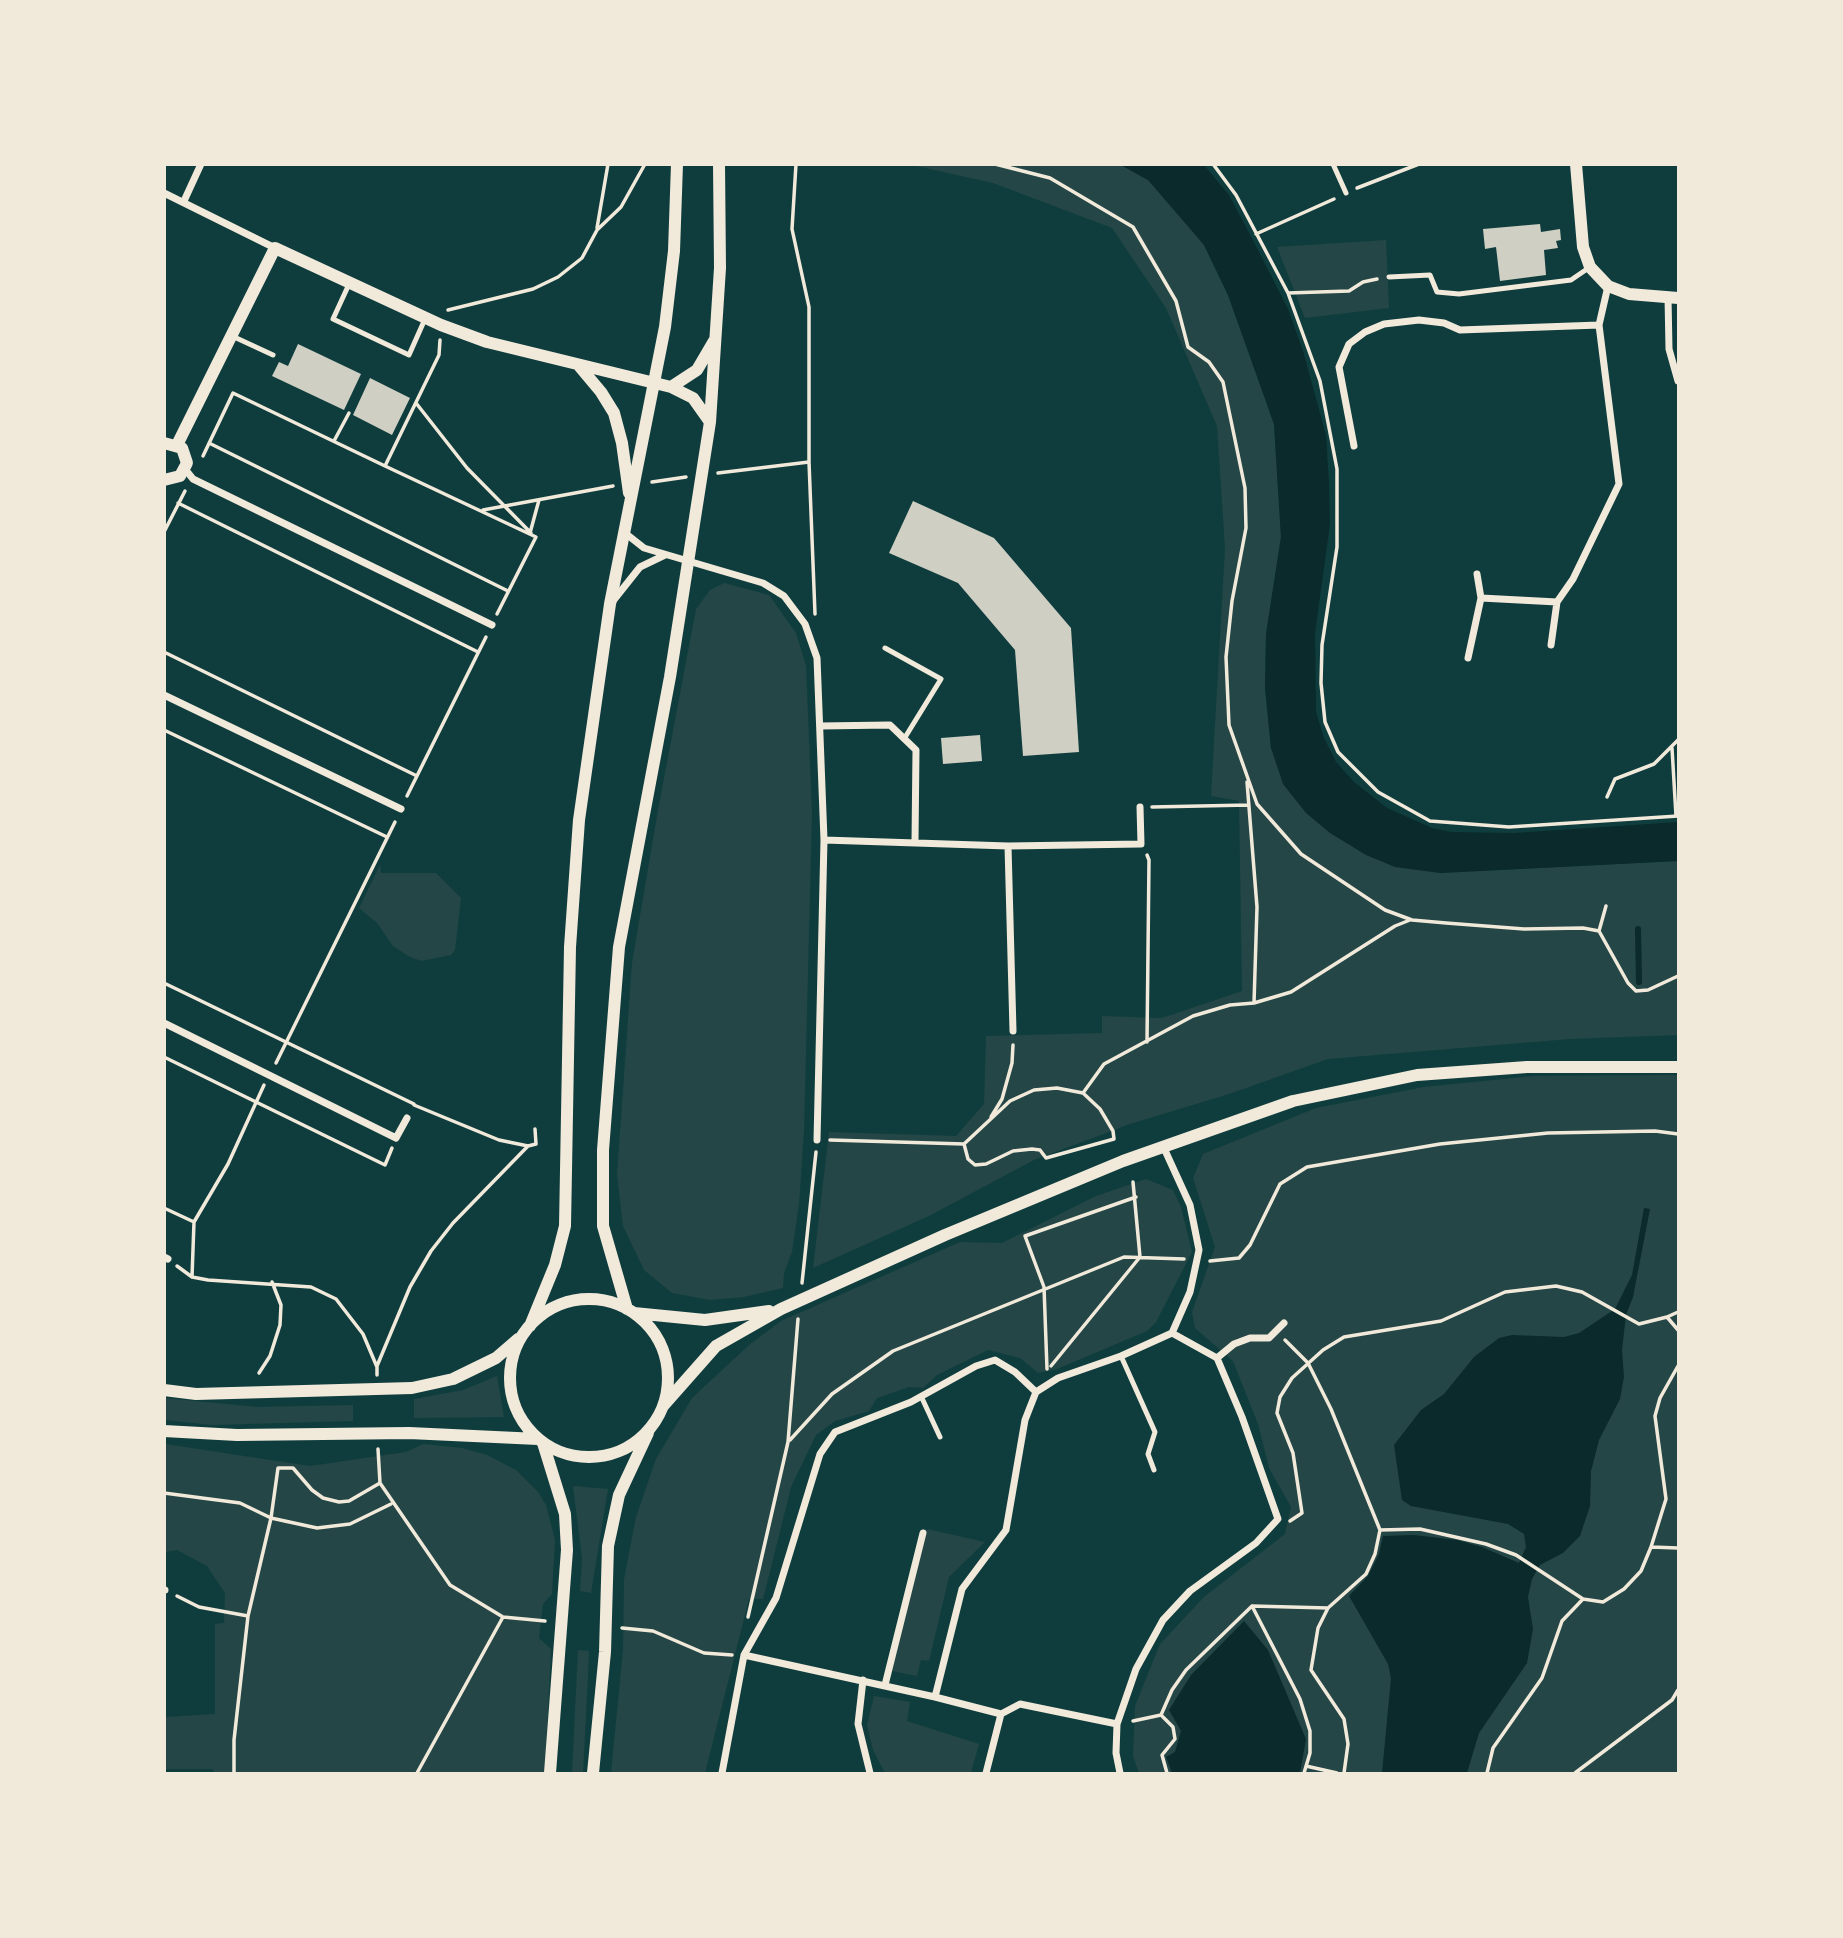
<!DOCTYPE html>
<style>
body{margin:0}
#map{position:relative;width:1843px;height:1938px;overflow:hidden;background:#0f3d3e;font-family:Overpass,sans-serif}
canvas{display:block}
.frame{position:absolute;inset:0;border:166px solid #f1e9da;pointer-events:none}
</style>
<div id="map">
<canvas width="1843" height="1938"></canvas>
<div class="frame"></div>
</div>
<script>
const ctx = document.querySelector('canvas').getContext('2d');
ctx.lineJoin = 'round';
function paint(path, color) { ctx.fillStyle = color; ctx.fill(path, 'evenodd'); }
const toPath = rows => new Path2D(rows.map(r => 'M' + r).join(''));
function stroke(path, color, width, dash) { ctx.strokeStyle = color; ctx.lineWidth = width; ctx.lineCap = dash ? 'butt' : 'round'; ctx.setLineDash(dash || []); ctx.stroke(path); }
const green = toPath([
 [912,165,1121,165,1148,180,1179,213,1204,245,1228,295,1274,424,1281,537,1266,634,1265,688,1271,748,1440,873,1678,861,1678,1035,1570,1039,1328,1059,1229,1094,1130,1124,1034,1160,929,1216,813,1268,829,1132,956,1136,984,1104,986,1036,1102,1033,1102,1016,1162,1018,1242,991,1239,801,1211,796,1225,548,1217,426,1166,308,1112,228,993,183],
 [1386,240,1389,308,1305,318,1277,247],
 [724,583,769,595,796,633,806,666,812,813,804,1131,799,1204,792,1252,784,1273,783,1288,744,1297,710,1300,672,1293,644,1270,623,1226,617,1174,632,963,658,810,696,609,710,590],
 [380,865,381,873,436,873,461,898,455,950,451,955,421,961,408,956,393,946,377,923,359,908],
 [1678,1075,1678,1773,1139,1773,1133,1756,1135,1706,1160,1644,1204,1597,1285,1534,1291,1507,1269,1468,1258,1424,1233,1361,1195,1328,1192,1312,1215,1247,1193,1178,1203,1154,1316,1108,1424,1087,1533,1076],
 [1146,1179,1173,1190,1181,1207,1192,1252,1156,1322,1147,1331,1057,1369,1038,1373,1020,1358,988,1350,937,1375,923,1388,909,1387,877,1398,869,1411,835,1421,816,1435,791,1487,763,1599,749,1599,705,1773,611,1773,623,1649,624,1579,636,1517,656,1459,692,1398,749,1345,781,1321,960,1242,1002,1243,1096,1196],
 [497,1376,504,1417,414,1418,414,1399,463,1390],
 [165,1398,257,1407,353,1405,353,1421,212,1425,165,1420],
 [165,1444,310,1466,406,1452,423,1444,462,1448,487,1455,516,1470,538,1492,546,1505,555,1540,552,1594,543,1604,539,1638,551,1649,545,1773,214,1773,213,1769,165,1769,165,1717,215,1714,215,1624,224,1623,225,1593,207,1566,177,1550,165,1552],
 [573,1486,608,1489,591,1593,580,1591,582,1558],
 [927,1529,985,1542,949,1577,929,1661,921,1660,917,1676,892,1671],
 [578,1650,589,1651,588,1676,583,1773,572,1773],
 [874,1696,910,1702,907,1721,979,1744,971,1773,885,1773,873,1750,867,1725]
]);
const water = toPath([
 [1121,165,1204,165,1229,195,1257,248,1288,309,1303,351,1326,435,1329,483,1330,524,1315,633,1316,712,1324,738,1336,762,1354,782,1387,808,1432,828,1451,832,1514,833,1678,822,1678,861,1440,873,1395,867,1366,855,1330,833,1306,813,1283,784,1271,748,1265,688,1266,634,1281,537,1274,424,1228,295,1204,245,1148,180],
 [1644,1208,1650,1209,1633,1297,1626,1315,1622,1350,1624,1377,1620,1399,1599,1440,1591,1471,1590,1506,1580,1536,1563,1553,1540,1565,1532,1579,1528,1597,1533,1629,1527,1663,1479,1733,1467,1773,1382,1773,1391,1678,1388,1664,1349,1596,1368,1576,1379,1554,1383,1536,1414,1535,1457,1540,1482,1547,1519,1563,1526,1547,1524,1534,1508,1524,1411,1506,1402,1500,1394,1445,1421,1410,1444,1394,1474,1357,1499,1338,1512,1335,1564,1337,1579,1333,1615,1309,1632,1275],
 [1244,1621,1268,1650,1306,1739,1300,1773,1172,1773,1166,1757,1175,1752,1181,1731,1169,1710,1191,1675]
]);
const stream = toPath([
 [1638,929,1639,982]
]);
const building = toPath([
 [1540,224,1541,232,1560,229,1561,240,1556,241,1558,248,1544,250,1546,275,1500,281,1496,247,1485,249,1483,229],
 [298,344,361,374,344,410,272,376,279,362,288,366],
 [370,378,410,398,392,435,353,415],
 [913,501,994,538,1071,628,1079,752,1023,756,1015,650,958,583,889,553],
 [980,735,982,761,943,764,941,738]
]);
const path = toPath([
 [796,164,792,229,809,307,809,462,815,614],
 [995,164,1050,178,1133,227,1176,301,1188,347,1209,362,1223,382,1245,488,1246,528,1232,601,1226,657,1229,725,1257,804,1301,854,1385,910,1412,920,1446,923,1524,929,1583,928,1599,931,1628,983,1636,991,1648,990,1678,976],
 [1213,164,1236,195,1288,293,1320,381,1337,469,1337,547,1322,645,1321,683,1325,722,1338,752,1378,792,1430,821,1509,827,1678,816],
 [1357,188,1419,164],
 [597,228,608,164],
 [1256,234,1334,199],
 [1288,293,1349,291,1363,282,1377,279],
 [448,310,533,289,558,277,582,258,597,230,621,207,645,164],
 [440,340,439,355,385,466,536,537,497,614],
 [416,403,467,468,531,533],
 [334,441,349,413],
 [209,443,508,591],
 [203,456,233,393,385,466],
 [718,473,809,462],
 [652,482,686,477],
 [178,503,478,652],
 [483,510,613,486],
 [164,532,185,491],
 [530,533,539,500],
 [164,652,417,776],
 [164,730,387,837],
 [1672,748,1676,816],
 [407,796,486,637],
 [1607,797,1615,779,1654,764,1678,740],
 [1152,807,1249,805],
 [1147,855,1149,860,1147,1042],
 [1599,931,1606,906],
 [164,983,414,1104],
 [1254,1003,1291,992,1395,926,1410,920],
 [164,1057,385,1165,392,1148],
 [276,1063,395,822],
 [414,1105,499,1140,528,1146,536,1144,535,1129],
 [991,1117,1002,1099,1012,1063,1013,1045],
 [830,1140,964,1144,1010,1101,1034,1090,1057,1088,1083,1093,1104,1064,1193,1016,1230,1005,1254,1003,1257,907,1247,782],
 [964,1144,968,1159,975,1165,986,1164,1013,1151,1032,1149,1040,1150,1046,1158,1114,1139,1113,1131,1100,1109,1083,1093],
 [164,1208,194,1222],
 [1210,1261,1239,1258,1250,1245,1280,1184,1307,1167,1440,1144,1548,1133,1655,1131,1678,1134],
 [177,1266,192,1277,208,1280,311,1287,336,1299,363,1334,377,1367,377,1375],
 [192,1277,194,1222,228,1164,264,1085],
 [802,1283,816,1152],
 [1678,1312,1667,1317,1678,1330],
 [1285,1340,1308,1363,1331,1409,1380,1530],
 [377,1366,410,1287,431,1251,453,1223,528,1146],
 [1051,1366,1140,1257,1133,1182],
 [1047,1369,1044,1287,1025,1236,1136,1197],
 [259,1373,270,1356,280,1325,281,1305,272,1282],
 [790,1440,832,1394,893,1351,1124,1257,1184,1259],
 [378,1449,380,1483,450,1585,503,1617,545,1621],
 [164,1493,240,1503,271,1518,317,1528,350,1524,391,1504],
 [1290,1521,1302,1513,1293,1453,1277,1413,1280,1397,1292,1378,1323,1350,1344,1337,1441,1321,1505,1292,1556,1286,1582,1292,1639,1324,1667,1317],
 [1651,1547,1666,1499,1655,1416,1660,1398,1678,1366],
 [177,1596,199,1607,248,1616],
 [1252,1606,1300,1699,1310,1731,1310,1753,1304,1773],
 [1328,1608,1318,1628,1311,1670,1344,1719,1348,1744,1344,1773],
 [748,1617,788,1442,798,1319],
 [622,1628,653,1631,704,1653,732,1655],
 [1133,1721,1161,1715],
 [1306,1766,1337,1773],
 [234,1773,234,1740,248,1616,271,1518,278,1468,293,1468,312,1490,323,1498,339,1502,349,1501,380,1483],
 [417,1773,503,1617],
 [1167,1773,1162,1755,1175,1739,1173,1727,1161,1715,1172,1690,1186,1670,1252,1606,1328,1608,1366,1574,1375,1554,1380,1530,1420,1529,1486,1544,1516,1555,1583,1599,1603,1602,1624,1589,1641,1571,1651,1547,1678,1548],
 [1487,1773,1493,1748,1542,1678,1562,1621,1583,1599],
 [1575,1773,1672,1700,1678,1690]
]);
const service = toPath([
 [1333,164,1346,193],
 [1389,277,1430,275,1437,292,1459,294,1571,280,1590,267],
 [350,282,333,319,409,355,425,319],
 [232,336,273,355],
 [885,648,941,679,904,739],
 [1121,1356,1155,1432,1148,1454,1154,1470],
 [921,1396,940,1437]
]);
const minor = toPath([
 [164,193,275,248],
 [184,201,201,164],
 [1668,297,1669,349,1678,381],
 [1354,446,1339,367,1349,344,1365,332,1384,324,1419,320,1444,323,1460,330,1599,325],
 [185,469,193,479,492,625],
 [625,533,644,548,763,583,784,596,805,624,817,658,824,840,817,1140],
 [1481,598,1557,602,1573,579,1619,484,1599,325,1608,286],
 [613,601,640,567,665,555],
 [1551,645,1557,602],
 [1468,658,1481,598,1477,574],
 [164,695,401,809],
 [820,726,890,725,916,750,915,841],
 [824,840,1008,846,1141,844,1140,807],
 [1008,846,1013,1031],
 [164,1023,396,1138,407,1118],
 [164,1257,168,1259],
 [1217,1358,1234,1344,1250,1338,1269,1338,1284,1323],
 [164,1590,165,1590],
 [744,1655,935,1697],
 [863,1680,858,1724,870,1773],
 [885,1685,923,1533],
 [1001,1714,1020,1704,1117,1724],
 [722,1773,744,1655,776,1598,820,1454,835,1432,911,1402,976,1366,995,1360,1015,1372,1036,1392],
 [986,1773,1001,1714,935,1697,962,1589,1006,1530,1025,1420,1036,1392,1058,1378,1121,1356,1172,1333,1190,1292,1199,1250,1190,1205,1163,1146],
 [1120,1773,1116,1753,1117,1724,1136,1669,1163,1620,1190,1591,1256,1543,1278,1519,1242,1417,1217,1358,1172,1333]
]);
const tertiary = toPath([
 [1576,164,1583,247,1590,267,1608,286,1629,294,1678,298],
 [580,367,601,392,614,413,622,443,629,493],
 [671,387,697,370,714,341],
 [164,443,182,448,187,463,180,476,164,480],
 [177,445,275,248,441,325,487,342,671,387,693,398,710,422],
 '510 1378a79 79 0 1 1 158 0a79 79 0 1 1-158 0Z',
 [627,1309,603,1226,603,1150,619,947,670,677,710,422,720,268,719,164],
 [634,1313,705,1320,769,1311],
 [530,1326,555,1265,565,1226,570,947,579,820,610,604,665,327,674,251,677,164],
 [164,1390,196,1394,412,1388,453,1379,496,1358,518,1339],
 [663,1406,716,1346,781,1309,945,1235,1123,1161,1293,1101,1417,1075,1527,1067,1678,1067],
 [164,1431,237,1435,409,1433,538,1439],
 [543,1443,565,1514,567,1550,550,1773],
 [593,1773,605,1652,608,1546,619,1495,648,1433]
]);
paint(green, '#244646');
paint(water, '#0a2a2b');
stroke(stream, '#0a2a2b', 6);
paint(building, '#cfcfc3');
stroke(path, '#f1e9da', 3.5);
stroke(service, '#f1e9da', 5);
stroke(minor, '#f1e9da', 7);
stroke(tertiary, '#f1e9da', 12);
</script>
